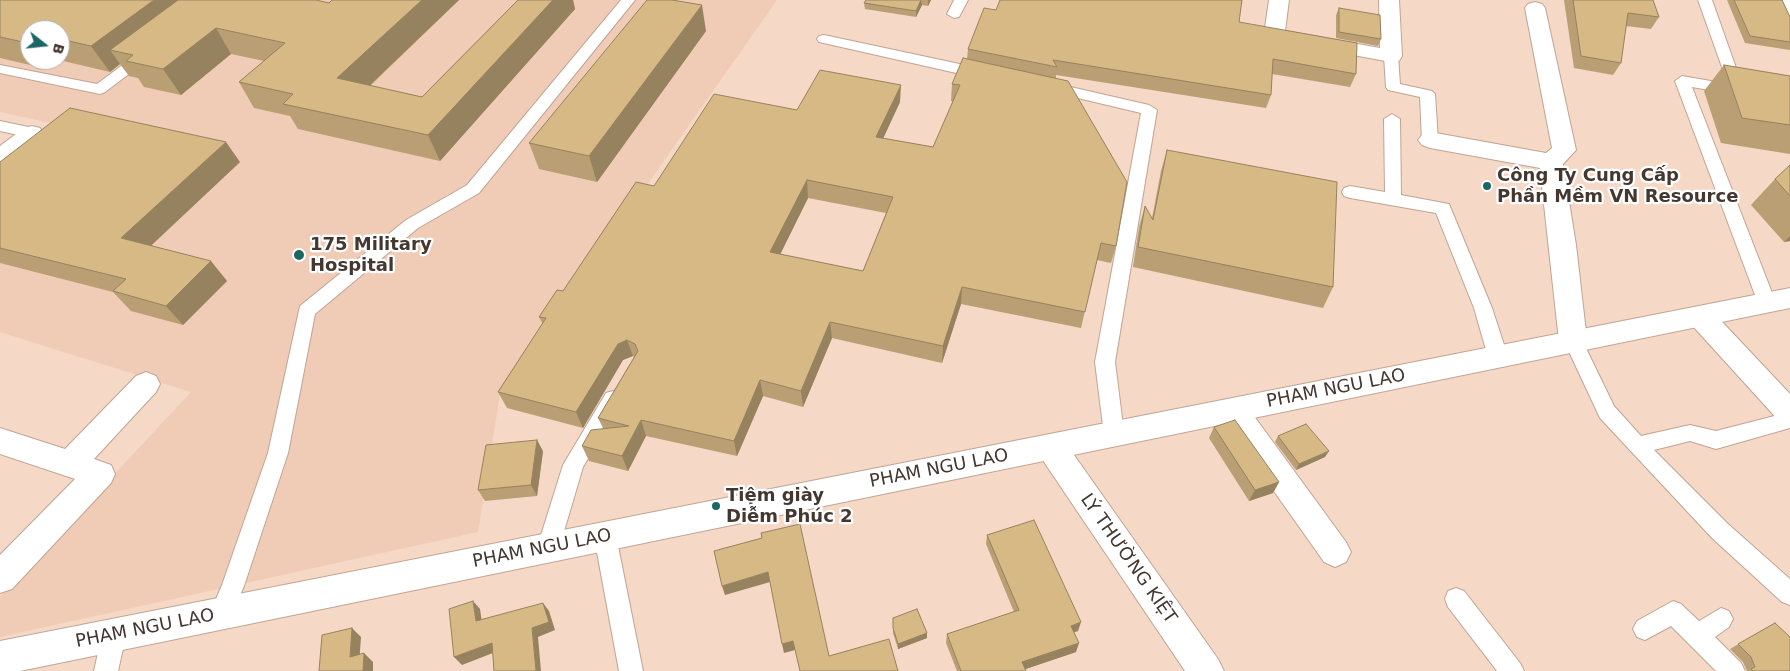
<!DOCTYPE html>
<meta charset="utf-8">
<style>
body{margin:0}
#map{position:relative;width:1790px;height:671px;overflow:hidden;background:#f5d8c6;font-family:"DejaVu Sans",sans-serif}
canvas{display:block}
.north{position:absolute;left:20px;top:20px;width:50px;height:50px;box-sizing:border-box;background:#fff;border:1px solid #b4afac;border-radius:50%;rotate:106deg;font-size:14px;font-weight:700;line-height:20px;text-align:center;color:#433730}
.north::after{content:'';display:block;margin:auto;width:18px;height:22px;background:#1a6764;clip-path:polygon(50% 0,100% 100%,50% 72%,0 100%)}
</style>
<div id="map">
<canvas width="1790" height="671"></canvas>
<div class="north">B</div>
</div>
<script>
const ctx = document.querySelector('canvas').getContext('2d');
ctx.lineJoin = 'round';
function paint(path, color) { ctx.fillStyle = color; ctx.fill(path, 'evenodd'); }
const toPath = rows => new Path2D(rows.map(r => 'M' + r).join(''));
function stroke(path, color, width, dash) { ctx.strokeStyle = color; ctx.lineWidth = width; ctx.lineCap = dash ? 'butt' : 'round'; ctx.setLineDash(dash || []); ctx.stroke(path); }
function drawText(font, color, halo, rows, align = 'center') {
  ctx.font = font + ' "DejaVu Sans",sans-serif'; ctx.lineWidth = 4.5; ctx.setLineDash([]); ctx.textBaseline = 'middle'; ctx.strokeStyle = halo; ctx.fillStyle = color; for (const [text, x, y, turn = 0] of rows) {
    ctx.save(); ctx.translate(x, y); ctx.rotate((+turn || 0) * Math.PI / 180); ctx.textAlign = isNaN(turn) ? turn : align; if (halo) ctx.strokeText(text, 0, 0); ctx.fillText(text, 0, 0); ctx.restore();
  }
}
const built = toPath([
 [0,0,777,0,500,394,478,532,0,637,0,597,191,392,0,332,0,178,64,126,0,112],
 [30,30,60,30,60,60,30,60]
]);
const lane = toPath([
 [621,0,635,0,479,193,418,228,315,314,288,453,244,586,229,621,221,624,213,621,210,613,222,585,268,453,300,306,406,220,467,185,621,0],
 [954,0,968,0,959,17,954,18,947,14,954,0],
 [1698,0,1712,0,1741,82,1738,86,1740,89,1738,92,1733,94,1692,87,1776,303,1773,308,1767,310,1761,308,1758,303,1675,81,1682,76,1728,84,1698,0],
 [1777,0,1790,0,1790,18,1785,17,1777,0],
 [824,35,983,69,990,74,983,79,819,42,817,39,819,36,824,35],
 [145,51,150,52,152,55,150,58,105,92,100,94,0,73,0,65,97,84,140,52,145,51],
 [1391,52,1398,56,1400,84,1432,91,1435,94,1438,140,1436,144,1430,145,1424,144,1422,140,1420,97,1388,90,1386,87,1384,56,1391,52],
 [1049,82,1149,105,1157,110,1115,362,1124,434,1121,440,1114,443,1107,440,1104,434,1095,362,1141,113,1044,90,1042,87,1049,82],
 [1392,114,1400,119,1401,195,1449,204,1492,308,1508,357,1505,362,1498,365,1491,362,1488,357,1474,308,1436,213,1350,198,1344,196,1342,192,1344,188,1350,186,1385,192,1384,119,1392,114],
 [0,121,38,129,40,133,38,137,32,138,0,131,0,121],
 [1573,334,1580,336,1614,406,1641,436,1690,425,1716,431,1790,412,1790,428,1716,449,1690,441,1654,450,1728,524,1790,579,1790,605,1782,602,1712,538,1600,418,1564,341,1566,336,1573,334],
 [613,391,620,393,623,399,583,467,559,548,556,555,548,558,540,555,537,548,563,465,606,393,613,391],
 [605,526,613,529,616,536,643,671,619,671,594,536,597,529,605,526],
 [1456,588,1464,591,1520,663,1524,671,1497,671,1448,607,1445,599,1448,591,1456,588],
 [1673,601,1681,604,1699,621,1721,608,1729,611,1733,619,1729,627,1715,637,1741,663,1745,671,1716,671,1671,626,1645,640,1637,637,1633,629,1637,621,1673,601],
 [114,624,122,627,126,635,118,671,94,671,102,635,106,627,114,624]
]);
const street = toPath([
 [1269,0,1289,0,1285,31,1380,48,1379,0,1399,0,1402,56,1399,61,1391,62,1267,39,1264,35,1269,0],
 [1535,2,1542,4,1545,8,1576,150,1563,164,1576,245,1587,341,1583,349,1573,352,1563,349,1559,341,1540,168,1430,148,1422,145,1418,140,1422,135,1430,132,1546,153,1552,148,1525,8,1528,4,1535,2],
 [32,126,40,128,43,133,40,138,8,164,0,166,0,146,24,128,32,126],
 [1700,306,1710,309,1790,394,1790,425,1780,422,1690,323,1686,316,1690,309,1700,306],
 [146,372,156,376,160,384,156,392,94,459,111,465,115,474,111,483,12,589,0,593,0,555,75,479,0,454,0,428,65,449,136,376,146,372],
 [1233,398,1243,401,1346,542,1351,552,1346,562,1335,567,1324,562,1223,419,1218,410,1223,401,1233,398],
 [1051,434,1062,438,1218,659,1224,671,1185,671,1040,456,1036,447,1040,438,1051,434]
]);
const primary = toPath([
 [1790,288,1790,308,20,671,0,671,0,641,1790,288]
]);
const wall = toPath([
 [0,0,329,3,332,0,459,0,370,86,422,97,518,0,573,0,575,9,440,161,298,129,290,116,254,108,239,82,264,61,231,54,181,95,144,87,138,78,129,76,120,64,110,72,59,60,60,60,60,30,30,30,30,60,53,60,43,68,0,58],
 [866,0,931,0,928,6,922,5,916,17,865,9,864,3],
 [1564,0,1653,0,1659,17,1651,29,1626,26,1621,63,1613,75,1574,68],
 [1727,0,1782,0,1790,17,1790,50,1745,43],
 [1339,8,1381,39,1378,46,1336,38,1336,15],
 [996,10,1239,22,1356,74,1350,87,1272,74,1271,95,1266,108,1056,75,1056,78,1116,246,1111,263,1097,260,1081,328,961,304,942,363,832,338,803,407,763,396,737,456,646,436,628,471,589,461,582,446,603,428,598,418,634,357,633,356,623,360,583,428,507,408,498,392,543,324,539,317,563,291,654,186,797,110,900,102,883,138,933,147,953,101,951,101,952,84,967,59,968,49],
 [808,198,886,213,863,271,780,254],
 [706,31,597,182,539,169,529,143],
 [1724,65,1790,76,1790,154,1721,143,1704,91],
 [1167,150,1333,287,1323,308,1133,267,1139,227,1145,206,1152,218,1161,171],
 [0,162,240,162,151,245,227,281,183,325,131,311,113,292,0,263],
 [1790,165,1790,241,1784,242,1751,205,1775,179],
 [1214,427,1279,482,1273,493,1249,501,1209,438],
 [1278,436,1325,457,1296,470,1275,442],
 [543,451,537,496,485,501,478,490],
 [987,535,1078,631,1074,632,1076,652,1025,669,1026,671,957,671,946,643,947,634,1014,612,986,544],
 [893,618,927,638,898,649,893,633],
 [1775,623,1790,671,1747,671,1743,662,1730,649]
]);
const shadedWall = toPath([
 [154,0,204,0,110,50,120,64,110,72,91,46],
 [422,0,459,0,350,104,337,78],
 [553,0,573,0,575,9,440,161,428,135],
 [921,0,922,5,916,17,916,11],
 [928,0,931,0,928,6],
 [702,5,706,31,597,182,589,156],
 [216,28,231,54,181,95,163,69],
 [30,37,30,51,23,42],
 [37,60,53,60,43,68],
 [901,85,900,102,876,154,876,137],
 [226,142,240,162,138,258,121,238],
 [807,180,808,198,773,269,770,252],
 [1790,236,1790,241,1784,242],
 [211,261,227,281,183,325,166,306],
 [962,287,961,304,942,363,943,346],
 [830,322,832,338,803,407,801,391],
 [627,340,633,356,623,360,583,428,576,412,618,344],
 [760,380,763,396,737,456,734,441],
 [641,420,646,436,628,471,622,456],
 [537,440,543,451,537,496,531,485],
 [1329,451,1325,457,1296,470,1299,464],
 [1279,482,1273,493,1249,501,1255,490],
 [768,572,770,582,725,595,722,586],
 [473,601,480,609,483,630,476,621],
 [543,603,549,611,555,630,538,637,541,671,536,671,532,628],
 [1081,622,1078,631,1068,634,1071,626],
 [352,628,361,637,359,665,350,657],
 [927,633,927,638,898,649,898,644],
 [793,641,795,650,784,653,782,644],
 [492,643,498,651,462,665,454,657],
 [1079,643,1076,652,1020,671,1022,662],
 [364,653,373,662,373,671,363,671]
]);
const building = toPath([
 [0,0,154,0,91,46,60,39,60,30,30,30,30,37,23,42,0,37,0,0],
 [178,0,316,0,329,3,332,0,422,0,337,78,422,97,518,0,553,0,428,135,283,104,293,94,239,82,285,43,216,28,163,69,126,61,133,55,110,50,178,0],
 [647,0,672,0,702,5,589,156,529,143,647,0],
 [866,0,921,0,916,11,864,3,866,0],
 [1000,0,1242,0,1239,22,1357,43,1356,74,1273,59,1271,95,1053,60,1057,67,968,49,984,8,996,10,1000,0],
 [1573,0,1653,0,1659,17,1628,13,1621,63,1581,56,1573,0],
 [1734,0,1782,0,1790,17,1790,42,1750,36,1734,0],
 [1339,8,1380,15,1381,39,1339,32,1339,8],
 [963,58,1068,81,1127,182,1116,246,1101,243,1085,312,962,287,943,346,830,322,801,391,760,380,734,441,641,420,622,456,582,446,591,430,629,426,598,418,638,351,635,344,627,340,618,344,576,412,498,392,546,318,539,317,557,290,563,291,636,182,654,186,714,94,797,110,820,70,901,85,876,137,933,147,960,85,952,84,963,58],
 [807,180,893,197,863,271,770,252,807,180],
 [1724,65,1790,76,1790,125,1742,118,1724,65],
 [70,108,226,142,121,238,211,261,166,306,113,291,126,279,0,248,0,162,70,108],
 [1167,150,1337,182,1333,287,1138,247,1145,206,1153,220,1167,150],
 [1790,165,1790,196,1775,179,1790,165],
 [1235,420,1279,482,1255,490,1214,427,1235,420],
 [1306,424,1329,451,1299,464,1278,436,1306,424],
 [537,440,531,485,478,490,486,445,537,440],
 [1034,520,1081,622,1071,626,1079,643,1022,662,1026,671,961,671,947,634,1019,610,987,535,1034,520],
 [800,524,829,656,889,639,898,671,800,671,793,641,782,644,768,572,722,586,714,551,762,538,761,533,800,524],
 [473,601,476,621,543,603,549,622,532,628,536,671,494,671,492,643,454,657,449,609,473,601],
 [917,609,927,633,898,644,893,628,893,618,917,609],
 [1775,623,1790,637,1790,671,1753,671,1751,669,1755,667,1751,657,1738,644,1775,623],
 [352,628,350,657,364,653,363,671,319,671,322,635,352,628]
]);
const markers = [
 [1487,186,5,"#1a6764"],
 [299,255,6,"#1a6764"],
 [716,506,5,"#1a6764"]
];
const poiNames = [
 ["Công Ty Cung Cấp",1497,176],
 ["Phần Mềm VN Resource",1497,197],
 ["175 Military",310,245],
 ["Hospital",310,266],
 ["Tiệm giày",726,496],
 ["Diễm Phúc 2",726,517]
];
const streetNames = [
 ["PHAM NGU LAO",1336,389,-11],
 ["PHAM NGU LAO",939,469,-11],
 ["PHAM NGU LAO",542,549,-11],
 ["LÝ THƯỜNG KIỆT",1128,559,55],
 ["PHAM NGU LAO",145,629,-11]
];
paint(built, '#f0ccb6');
stroke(lane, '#c0a494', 2);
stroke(street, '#c0a494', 2);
stroke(primary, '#c0a494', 2);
paint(lane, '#fff');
paint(street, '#fff');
paint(primary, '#fff');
paint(wall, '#b99f73');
paint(shadedWall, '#96825e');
paint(building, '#d7b986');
stroke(building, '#96825e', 1);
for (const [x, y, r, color] of markers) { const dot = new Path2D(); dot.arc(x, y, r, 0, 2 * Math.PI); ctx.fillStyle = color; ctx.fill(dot); stroke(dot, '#fff', 2); }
drawText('bold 18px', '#433730', '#fff', poiNames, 'left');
drawText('18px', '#433730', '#fff', streetNames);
</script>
